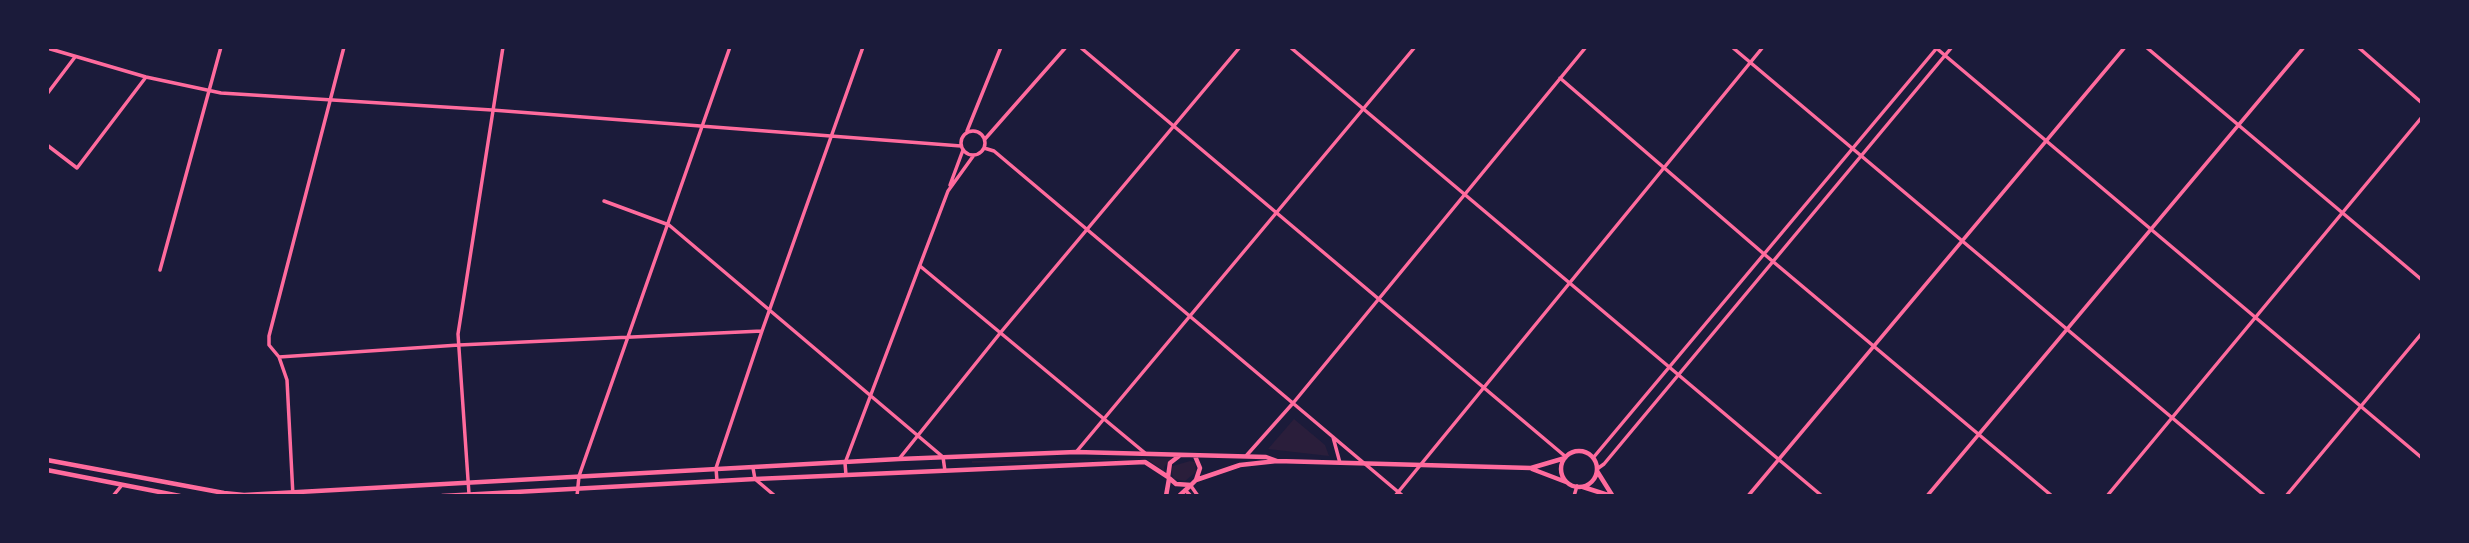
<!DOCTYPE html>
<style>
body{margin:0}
#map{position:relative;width:2469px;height:543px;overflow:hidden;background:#1b1b3a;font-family:"DM Sans",sans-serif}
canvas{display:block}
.frame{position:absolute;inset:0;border:49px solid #1b1b3a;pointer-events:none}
</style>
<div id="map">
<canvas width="2469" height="543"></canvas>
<div class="frame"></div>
</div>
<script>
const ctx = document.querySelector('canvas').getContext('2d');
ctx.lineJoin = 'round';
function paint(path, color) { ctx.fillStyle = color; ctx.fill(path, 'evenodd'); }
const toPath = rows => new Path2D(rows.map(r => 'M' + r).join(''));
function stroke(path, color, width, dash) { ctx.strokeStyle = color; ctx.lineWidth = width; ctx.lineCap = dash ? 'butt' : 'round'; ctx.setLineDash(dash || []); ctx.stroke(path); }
const green = toPath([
 [1294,419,1325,445,1329,456,1268,449],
 [1172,458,1164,467,1164,471,1147,459,972,463,972,461],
 [1190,461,1195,462,1196,472,1185,481,1174,479,1171,471,1173,466]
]);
const minor = toPath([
 [1080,47,1566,457],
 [1290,47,1822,496],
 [1732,47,2265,496],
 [1935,47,2422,458],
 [2146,47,2422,280],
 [2358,47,2422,103],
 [47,48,146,77,221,93,492,110,961,146],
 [1560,78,1764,254,2052,496],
 [47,94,75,57],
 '961 143a12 12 0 1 1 24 0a12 12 0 1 1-24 0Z',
 [967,131,1001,47],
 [985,139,1066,47],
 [47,145,77,168,146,77],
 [984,148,994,151,1403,496],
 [950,185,963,150],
 [604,201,669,225,943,457,945,471],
 [920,266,1145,453],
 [160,270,221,47],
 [279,357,459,345,762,331],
 [1333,437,1340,463],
 [1077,451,1415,47],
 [1246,456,1294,402,1586,47],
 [1593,458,1936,49],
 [899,459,1001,332,1240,47],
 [753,468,755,479,775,496],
 [1597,469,1604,464,1952,47],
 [846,475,845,463,948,191,974,155],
 [717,481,716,468,762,331,863,47],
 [1191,486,1198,496],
 [1185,490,1191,496],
 [469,494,458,334,503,47],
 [113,496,122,485],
 [293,496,287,380,279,357,269,345,269,336,344,47],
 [577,496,579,476,730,47],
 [1395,496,1763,47],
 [1574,496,1577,486],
 [1748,496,2125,47],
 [1927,496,2304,47],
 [2107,496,2422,117],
 [2286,496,2422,333]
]);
const tertiary = toPath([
 '1561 469a18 18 0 1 1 36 0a18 18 0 1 1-36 0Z',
 [1179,456,1170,463,1168,477,1176,484,1191,485,1196,480,1200,468,1195,456],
 [47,460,224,493,244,495,899,459,1076,452,1266,457,1277,461],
 [1532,469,1566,482],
 [47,470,180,496],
 [1597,471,1612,495],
 [1196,480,1240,465,1277,461,1531,468,1565,458],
 [1583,487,1611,496],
 [442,496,755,479,1145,462,1168,477],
 [1166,496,1169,479],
 [1179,496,1191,485]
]);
paint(green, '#2a1e3b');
stroke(minor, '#ff6b9d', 3.5);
stroke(tertiary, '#ff6b9d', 4.5);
</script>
